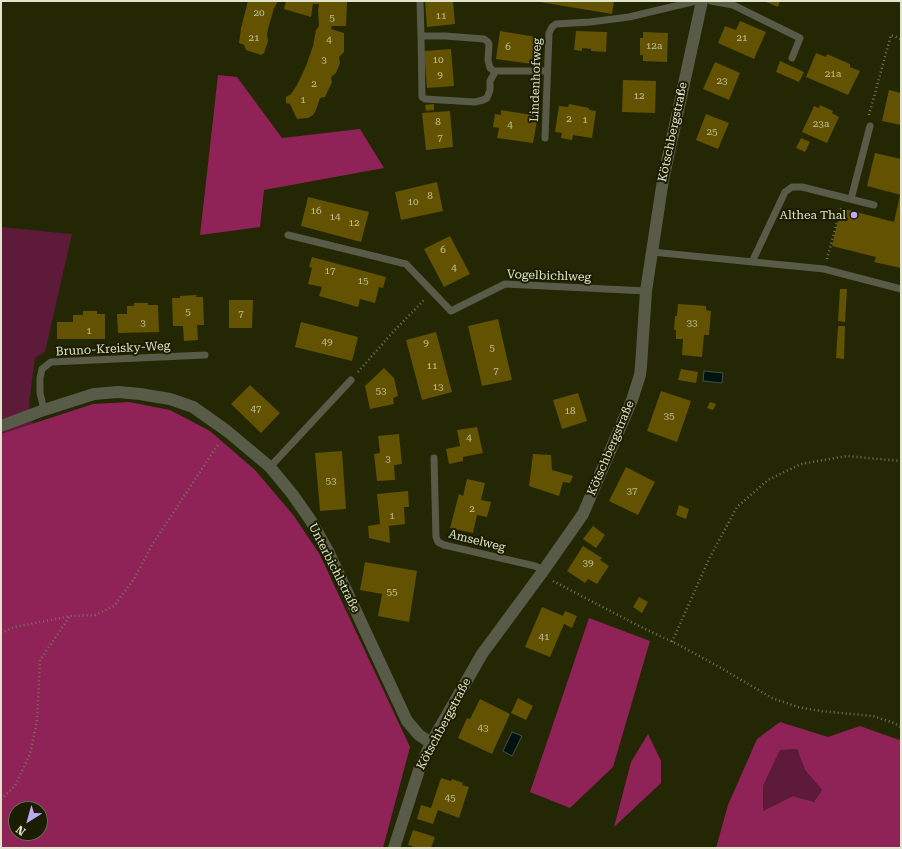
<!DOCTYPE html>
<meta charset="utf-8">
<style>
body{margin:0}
#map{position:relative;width:902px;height:849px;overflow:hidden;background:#232703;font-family:"Roboto Serif",serif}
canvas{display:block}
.frame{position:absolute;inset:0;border:2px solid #e0e5cb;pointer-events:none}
.north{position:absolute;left:8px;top:801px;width:40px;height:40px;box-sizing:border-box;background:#1a1d00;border:1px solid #696d51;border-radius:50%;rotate:217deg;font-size:11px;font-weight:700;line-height:16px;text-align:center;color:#e0e5cb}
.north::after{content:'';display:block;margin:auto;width:14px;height:18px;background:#bda9f5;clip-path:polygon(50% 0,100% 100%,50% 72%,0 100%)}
</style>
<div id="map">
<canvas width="902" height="849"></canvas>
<div class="frame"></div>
<div class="north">N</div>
</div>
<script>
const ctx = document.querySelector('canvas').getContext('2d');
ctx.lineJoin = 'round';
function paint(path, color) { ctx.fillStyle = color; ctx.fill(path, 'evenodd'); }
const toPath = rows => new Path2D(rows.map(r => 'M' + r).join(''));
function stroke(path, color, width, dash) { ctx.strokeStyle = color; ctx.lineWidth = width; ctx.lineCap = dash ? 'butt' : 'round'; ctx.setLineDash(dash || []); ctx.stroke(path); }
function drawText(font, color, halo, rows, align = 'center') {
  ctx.font = font + ' "Roboto Serif",serif'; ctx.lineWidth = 4; ctx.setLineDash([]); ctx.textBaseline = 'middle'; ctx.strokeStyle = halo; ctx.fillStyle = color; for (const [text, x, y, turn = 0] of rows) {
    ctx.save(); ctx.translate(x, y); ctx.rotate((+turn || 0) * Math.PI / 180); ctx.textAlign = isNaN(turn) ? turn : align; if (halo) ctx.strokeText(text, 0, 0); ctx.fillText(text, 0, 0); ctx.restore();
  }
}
const green = toPath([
 [1,227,72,234,45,352,35,358,29,404,33,424,1,434],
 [797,749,805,770,822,790,814,802,793,796,763,811,763,786,780,750]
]);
const forest = toPath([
 [218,75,237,77,282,138,360,129,384,168,264,190,260,227,200,235],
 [129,402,170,410,210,431,255,470,294,516,320,555,410,747,383,848,1,848,1,434,93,404],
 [16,809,40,809,40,833,16,833],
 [589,618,650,641,613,767,570,808,530,792],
 [780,722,828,737,860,726,899,740,901,738,901,848,716,848,728,805,757,739],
 [797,749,805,770,822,790,814,802,793,796,763,811,763,786,780,750],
 [648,734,661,761,661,783,614,827,631,762]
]);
const water = toPath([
 [704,371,723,373,722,383,703,381,704,371],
 [512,732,522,736,512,756,503,751,512,732]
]);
const building = toPath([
 [248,1,278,1,274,8,268,29,267,34,268,41,264,53,261,55,246,50,244,45,239,43,241,28],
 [286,1,347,1,346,26,332,26,331,29,344,33,344,52,339,57,340,63,336,73,331,77,332,82,325,97,320,98,316,110,313,115,308,118,297,119,290,104,286,103,286,97,291,94,297,85,306,66,313,46,316,30,319,26,318,10,319,4,313,4,311,17,284,9],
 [425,1,453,1,455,24,427,27],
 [540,1,614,1,612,14,540,2],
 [764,1,780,1,778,7],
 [740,21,766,32,754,59,718,43,725,26,736,30],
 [500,31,536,37,532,64,496,59],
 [576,31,607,32,606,52,591,51,591,49,582,48,582,51,574,50],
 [643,32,668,33,667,62,643,61,643,55,640,55,640,38,643,38],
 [451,49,454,86,427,88,424,51],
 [816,53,826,57,827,54,850,64,850,67,860,71,848,95,806,77],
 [780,61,804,72,799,82,776,72],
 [715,62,740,73,729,100,703,89],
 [623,80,656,81,655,113,622,112],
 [889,90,901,93,901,125,882,121],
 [434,104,434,110,426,111,425,105],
 [569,104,589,108,589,110,596,111,592,138,573,135,572,140,561,138,562,133,555,132,559,106,568,107],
 [820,105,833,111,832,113,839,117,827,143,802,132,814,106,819,108],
 [501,110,538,116,533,143,497,138,499,128,493,127,495,114,501,115],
 [450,111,453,147,426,150,422,113],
 [706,114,729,123,718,149,696,140],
 [801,138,810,142,805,152,796,148],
 [875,153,901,159,901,195,867,186],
 [437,182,443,211,401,220,395,192],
 [900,195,901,268,874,262,876,257,832,246,841,208,894,222],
 [308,197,369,212,361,242,301,226],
 [450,236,470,274,444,287,424,249],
 [312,257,386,277,383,288,379,287,375,303,360,299,358,307,319,296,322,287,308,284,312,268,309,267],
 [840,289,847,289,845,322,838,321],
 [197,295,196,297,203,297,204,325,197,325,198,340,184,341,183,326,173,326,172,298,180,298,180,296],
 [229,300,253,300,252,328,229,328],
 [134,303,148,303,148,305,158,305,159,332,118,333,117,314,127,314,127,306,134,306],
 [678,304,706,306,706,310,711,311,709,335,704,335,702,357,682,355,683,339,676,339,676,330,674,330,675,316,677,316],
 [83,311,97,311,97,314,105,314,105,339,57,339,57,322,73,322,73,315,83,315],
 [498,319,512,380,482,386,468,326],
 [301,322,358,337,352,361,295,347],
 [838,326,845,326,844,359,836,358],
 [436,332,452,392,422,400,406,340],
 [384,368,394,378,398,396,393,398,394,404,370,409,365,386],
 [681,369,698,372,696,383,678,380],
 [250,385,280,413,261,433,231,404],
 [661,391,691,401,677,442,647,431],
 [578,393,587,421,562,429,553,400],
 [710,402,716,404,713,410,707,408],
 [477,427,483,453,463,457,463,461,449,464,446,449,460,446,457,430],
 [399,434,402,464,394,465,395,480,377,481,374,454,380,453,378,436],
 [342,451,346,509,320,511,315,453],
 [533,454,551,455,552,470,573,476,570,483,563,482,559,496,529,486],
 [626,467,655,482,638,515,609,501],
 [467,479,485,483,481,500,491,502,487,517,477,515,473,533,450,528,459,494,463,496],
 [408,491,409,507,404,507,405,524,389,526,390,543,369,538,368,526,380,524,377,494],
 [679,505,689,509,686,519,676,515],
 [593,526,605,535,596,548,583,539],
 [583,546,602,558,600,560,609,566,597,584,588,579,585,583,567,571],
 [365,562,417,571,409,622,378,616,382,594,360,590],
 [639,597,648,602,642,613,633,607],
 [542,607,563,616,565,611,577,616,572,628,564,624,550,657,525,647],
 [518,698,533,706,526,720,511,713],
 [480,699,510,714,492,754,458,738,467,718,470,719],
 [441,778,451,781,452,779,463,783,462,785,469,787,459,818,438,810,433,824,417,819,421,805,431,808],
 [413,830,435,837,431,848,417,848,408,845]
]);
const path = toPath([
 [869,115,891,35,901,39],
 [827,259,841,208],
 [358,372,393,332,425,299],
 [553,581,637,625,679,645,721,668,772,698,798,707,820,711,873,716,894,723,901,727],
 [1,633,14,627,71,616,95,615,114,606,134,579,152,545,219,443],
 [672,642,709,559,737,507,768,480,801,464,847,456,901,461],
 [1,799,15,786,30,754,37,721,40,660,70,616]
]);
const lane = toPath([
 [420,1,421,36,422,97,425,99,475,102,483,100,487,98,490,90,490,81,495,72,497,71,547,71],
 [711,1,733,5,800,38,792,58],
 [421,36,445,36,484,39,488,42,489,44,488,60,490,68,495,72],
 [545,138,549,33,552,27,556,24,590,22,629,17,696,1],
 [851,199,870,126],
 [288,235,406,264,451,311,505,284,646,291],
 [652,252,824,269,901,289],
 [752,262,785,192,792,187,802,187,874,205],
 [44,410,40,393,40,378,42,369,51,362,205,355],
 [434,458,436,537,438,542,444,545,535,566,544,570],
 [270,467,351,380]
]);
const street = toPath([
 [1,426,44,410,94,394,118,392,140,394,170,399,193,407,227,431,270,467,293,495,311,521,328,551,407,721,419,735,431,743],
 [394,848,419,770,431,743,482,654,541,574,583,514,632,400,640,375,641,366,646,291,663,180,702,1]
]);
const markers = [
 [854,215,4,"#bda9f5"]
];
const numberNames = [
 ["20",259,13],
 ["11",441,16],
 ["5",332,18],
 ["21",254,38],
 ["21",742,38],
 ["4",329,40],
 ["12a",654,46],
 ["6",508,47],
 ["3",324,60],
 ["10",438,60],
 ["21a",833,74],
 ["9",440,75],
 ["23",722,81],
 ["2",314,84],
 ["12",639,96],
 ["1",303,100],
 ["2",569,119],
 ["1",585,120],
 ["8",438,122],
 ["23a",821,124],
 ["4",510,125],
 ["25",712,132],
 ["7",440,138],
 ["8",430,196],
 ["10",413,202],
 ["16",316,211],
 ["14",335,217],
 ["12",354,223],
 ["6",443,250],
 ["4",454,268],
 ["17",330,271],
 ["15",363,281],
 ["5",188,312],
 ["7",241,314],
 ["3",143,323],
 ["33",692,323],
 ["1",89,331],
 ["49",327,342],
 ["9",426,343],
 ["5",492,348],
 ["11",432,366],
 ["7",496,371],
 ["13",438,387],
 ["53",381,391],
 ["47",256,409],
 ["18",570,411],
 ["35",669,416],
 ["4",469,438],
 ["3",388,459],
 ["53",331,481],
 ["37",632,491],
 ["2",472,509],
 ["1",392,516],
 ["39",588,563],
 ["55",392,592],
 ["41",544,637],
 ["43",483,728],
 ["45",450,798]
];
const streetNames = [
 ["Lindenhofweg",536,80,-88],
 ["Kötschbergstraße",673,132,-78],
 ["Vogelbichlweg",549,276,2],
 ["Bruno-Kreisky-Weg",113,349,-3],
 ["Kötschbergstraße",611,448,-67],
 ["Amselweg",477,541,14],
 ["Unterbichlstraße",334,568,63],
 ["Kötschbergstraße",444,724,-62]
];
const poiNames = [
 ["Althea Thal",846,215]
];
paint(green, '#5d1a39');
paint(forest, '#8f2357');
paint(water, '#01130e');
stroke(water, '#445247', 1);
paint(building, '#625201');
stroke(path, '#747858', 2.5, [1, 3]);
stroke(lane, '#585b47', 7);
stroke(street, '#585b47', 12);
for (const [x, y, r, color] of markers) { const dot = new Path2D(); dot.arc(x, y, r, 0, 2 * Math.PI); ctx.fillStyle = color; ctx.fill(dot); stroke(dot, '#1a1d00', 1.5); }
drawText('10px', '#c0c098', null, numberNames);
drawText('12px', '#e0e5cb', '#1a1d00', streetNames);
drawText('12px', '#e0e5cb', '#1a1d00', poiNames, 'right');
</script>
